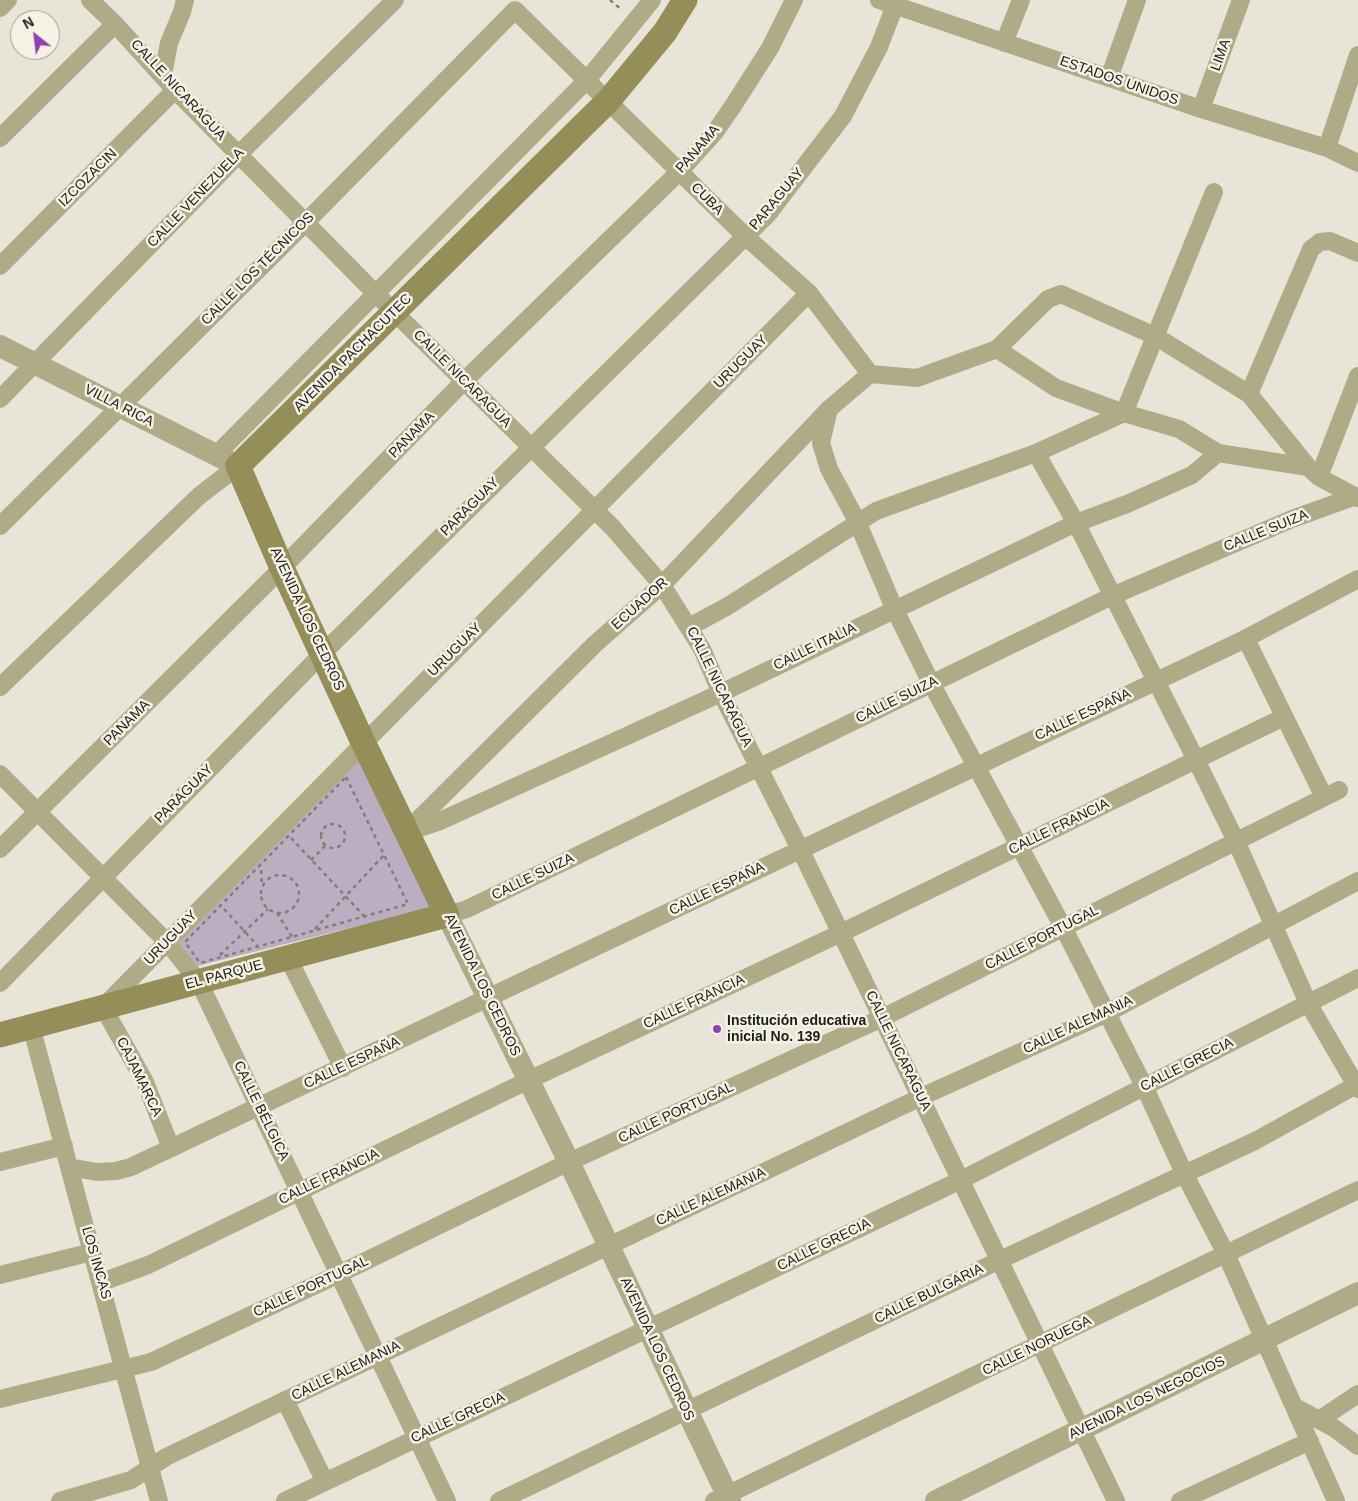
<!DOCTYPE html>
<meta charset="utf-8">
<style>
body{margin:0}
#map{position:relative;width:1358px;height:1501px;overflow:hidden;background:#e7e5d8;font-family:Arial,sans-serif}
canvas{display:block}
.north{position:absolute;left:10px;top:10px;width:50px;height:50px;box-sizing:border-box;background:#f4f2e5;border:1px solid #9e9d93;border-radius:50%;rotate:331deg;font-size:14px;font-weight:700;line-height:20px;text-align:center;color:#1e1e19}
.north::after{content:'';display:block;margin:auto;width:18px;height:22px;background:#9340af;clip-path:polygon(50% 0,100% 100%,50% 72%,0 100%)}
</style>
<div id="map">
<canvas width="1358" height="1501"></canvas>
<div class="north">N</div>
</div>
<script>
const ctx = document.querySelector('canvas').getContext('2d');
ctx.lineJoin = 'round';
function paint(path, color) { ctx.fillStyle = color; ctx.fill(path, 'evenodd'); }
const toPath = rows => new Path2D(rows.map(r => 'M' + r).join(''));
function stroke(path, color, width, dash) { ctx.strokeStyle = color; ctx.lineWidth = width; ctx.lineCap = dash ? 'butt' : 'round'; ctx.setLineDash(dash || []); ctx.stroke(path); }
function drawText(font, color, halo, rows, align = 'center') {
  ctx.font = font + ' Arial,sans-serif'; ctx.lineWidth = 5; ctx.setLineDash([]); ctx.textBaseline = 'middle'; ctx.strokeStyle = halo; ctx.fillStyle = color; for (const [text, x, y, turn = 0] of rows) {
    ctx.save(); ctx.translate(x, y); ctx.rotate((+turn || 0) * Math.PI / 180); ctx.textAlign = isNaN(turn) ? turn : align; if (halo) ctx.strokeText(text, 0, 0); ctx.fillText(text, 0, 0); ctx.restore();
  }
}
const green = toPath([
 [362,753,434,907,197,966,176,939]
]);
const path = toPath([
 [610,0,622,10],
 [346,777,408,904,200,963,185,942,346,777],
 '321 836a12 12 0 1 1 24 0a12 12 0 1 1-24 0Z',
 [291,838,365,917],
 [311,860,325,846],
 [261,870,262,886],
 '261 894a19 19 0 1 1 38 0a19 19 0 1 1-38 0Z',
 [224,909,257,945],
 [277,913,292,937],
 [315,929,384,855],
 [220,955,268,909]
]);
const minor = toPath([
 [90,0,115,24,175,90,376,294,613,528,662,585,702,649,721,693,800,849,1116,1501],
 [879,0,1201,109,1327,148,1358,163],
 [0,8,8,0],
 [1004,43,1021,0],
 [163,75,169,43,182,12,185,0],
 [1109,78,1137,0],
 [1201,109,1241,0],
 [0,138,115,24],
 [1327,148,1358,55],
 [0,266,175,90],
 [997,349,1056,388,1124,413,1179,429,1218,453,1308,467,1319,477,1358,498],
 [870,374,917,378,997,349,1048,299,1061,294,1155,336,1249,394,1308,467],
 [1249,394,1311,249,1320,242,1330,241,1358,253],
 [0,399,239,154,395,0],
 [829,409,821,443,829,469,857,521,894,608,931,683,1063,927,1144,1086,1184,1173,1226,1254,1336,1501],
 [1036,453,1076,523,1196,760,1236,841,1308,1003,1358,1089],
 [216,455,587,80,652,0],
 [1319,477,1358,376],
 [0,526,306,222,515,10,745,236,809,293,870,374],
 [689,627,728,606,876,511,1036,453,1124,413,1214,192],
 [1246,639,1324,797],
 [0,687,199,496,238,466],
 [0,774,167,942,199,982,447,1501],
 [409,829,595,644,662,585,829,409,870,374],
 [407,832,438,822,721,693,1076,523,1127,504,1192,475,1218,453],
 [0,849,282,568,464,381,679,172,715,132,733,106,770,48,794,0],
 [447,915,467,909,1112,596,1292,519,1353,497],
 [288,958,343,1068],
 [0,983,322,654,768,214,843,116,879,47,897,0],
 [31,1026,159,1501],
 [171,1148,145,1082,103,1007,809,293],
 [0,1162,64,1146],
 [69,1167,97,1172,116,1171,131,1167,1241,641,1358,579],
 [0,1275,92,1252],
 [102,1282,148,1265,529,1080,841,933,1284,717],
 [0,1399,151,1362,339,1274,569,1162,882,1018,1339,790],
 [285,1400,325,1482],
 [1295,1407,1334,1428,1358,1446],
 [1319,1420,1358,1394],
 [60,1501,131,1480,166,1457,921,1097,1107,1013,1358,881],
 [285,1501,961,1180,1358,978],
 [499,1501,1000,1260,1255,1141,1358,1084],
 [714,1501,1358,1190],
 [1180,1501,1310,1441]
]);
const tertiary = toPath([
 [0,346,238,466],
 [447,915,569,1162,730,1501],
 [936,1501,1358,1293]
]);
const secondary = toPath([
 [0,1035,447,915,363,742,282,568,238,466,608,101,665,32,685,0]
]);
const markers = [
 [717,1029,5,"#9340af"]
];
const streetNames = [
 ["LIMA",1221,55,-70],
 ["ESTADOS UNIDOS",1119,81,19],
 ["CALLE NICARAGUA",178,90,47],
 ["PANAMA",698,149,-49],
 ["IZCOZACIN",88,178,-45],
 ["CALLE VENEZUELA",196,198,-46],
 ["CUBA",707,199,45],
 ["PARAGUAY",777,199,-50],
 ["CALLE LOS TÉCNICOS",258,269,-45],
 ["AVENIDA PACHACUTEC",353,353,-45],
 ["URUGUAY",741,362,-45],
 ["CALLE NICARAGUA",462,379,45],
 ["VILLA RICA",119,406,27],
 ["PANAMA",412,435,-46],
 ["PARAGUAY",470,507,-45],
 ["CALLE SUIZA",1266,531,-22],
 ["ECUADOR",640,604,-42],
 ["AVENIDA LOS CEDROS",307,619,65],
 ["CALLE ITALIA",815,647,-26],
 ["URUGUAY",455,650,-45],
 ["CALLE NICARAGUA",719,687,64],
 ["CALLE SUIZA",897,700,-26],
 ["CALLE ESPAÑA",1083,715,-25],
 ["PANAMA",127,723,-45],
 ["PARAGUAY",184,794,-45],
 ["CALLE FRANCIA",1059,827,-26],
 ["CALLE SUIZA",533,877,-26],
 ["CALLE ESPAÑA",717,889,-26],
 ["URUGUAY",171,938,-46],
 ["CALLE PORTUGAL",1042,938,-27],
 ["EL PARQUE",224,975,-15],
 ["AVENIDA LOS CEDROS",482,985,64],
 ["CALLE FRANCIA",694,1002,-25],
 ["CALLE ALEMANIA",1078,1025,-25],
 ["CALLE NICARAGUA",898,1051,64],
 ["CALLE ESPAÑA",352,1063,-25],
 ["CALLE GRECIA",1187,1065,-27],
 ["CAJAMARCA",139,1077,64],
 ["CALLE BÉLGICA",261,1111,64],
 ["CALLE PORTUGAL",676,1113,-25],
 ["CALLE FRANCIA",329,1177,-26],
 ["CALLE ALEMANIA",711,1197,-25],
 ["CALLE GRECIA",824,1245,-26],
 ["LOS INCAS",96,1263,74],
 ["CALLE PORTUGAL",311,1287,-25],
 ["CALLE BULGARIA",929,1294,-26],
 ["CALLE NORUEGA",1037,1346,-26],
 ["AVENIDA LOS CEDROS",657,1349,65],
 ["CALLE ALEMANIA",346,1371,-26],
 ["AVENIDA LOS NEGOCIOS",1147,1398,-26],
 ["CALLE GRECIA",458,1418,-25]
];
const poiNames = [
 ["Institución educativa",727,1021],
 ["inicial No. 139",727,1037]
];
paint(green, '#bcaec2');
stroke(path, '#807f76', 2.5, [4, 4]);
stroke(minor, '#afab87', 18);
stroke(tertiary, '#afab87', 22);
stroke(secondary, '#968e58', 25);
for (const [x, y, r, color] of markers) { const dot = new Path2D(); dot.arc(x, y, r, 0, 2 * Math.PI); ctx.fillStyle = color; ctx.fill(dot); stroke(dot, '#f4f2e5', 2); }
drawText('14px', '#1e1e19', '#f4f2e5', streetNames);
drawText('bold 14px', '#1e1e19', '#f4f2e5', poiNames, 'left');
</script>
